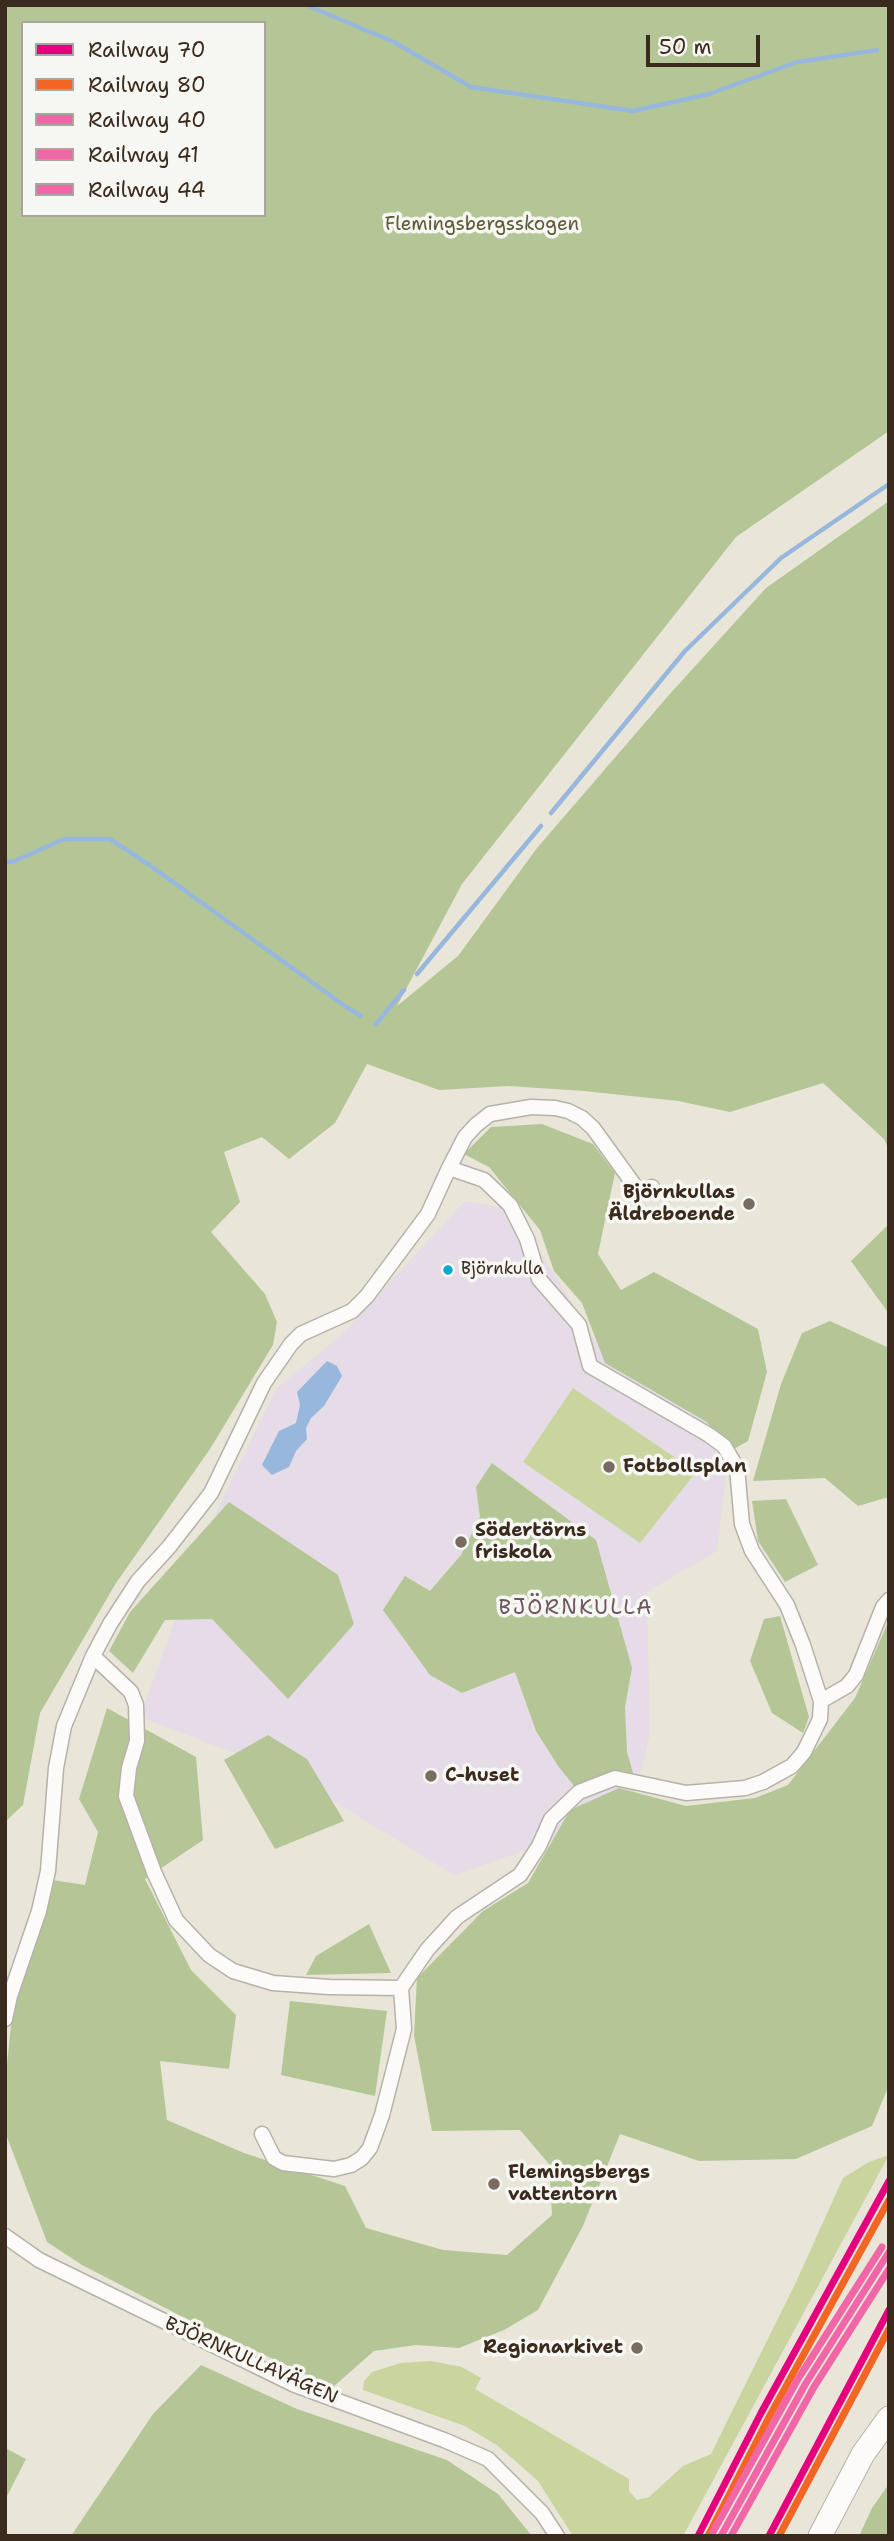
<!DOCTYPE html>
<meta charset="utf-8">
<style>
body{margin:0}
#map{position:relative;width:894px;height:2541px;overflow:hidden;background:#eae5d9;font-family:"Shantell Sans",sans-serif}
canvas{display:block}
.frame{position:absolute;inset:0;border:7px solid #3b2a1e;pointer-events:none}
.legend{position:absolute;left:21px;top:21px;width:245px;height:196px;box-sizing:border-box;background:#f6f6f2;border:2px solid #aba49d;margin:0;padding:9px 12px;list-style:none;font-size:21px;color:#3b2a1e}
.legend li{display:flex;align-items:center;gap:14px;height:35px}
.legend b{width:35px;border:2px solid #aba49d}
.scale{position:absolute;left:646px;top:35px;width:114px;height:32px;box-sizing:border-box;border:4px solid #3b2a1e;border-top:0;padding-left:9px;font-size:21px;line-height:24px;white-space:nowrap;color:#3b2a1e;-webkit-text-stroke:5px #f6f6f2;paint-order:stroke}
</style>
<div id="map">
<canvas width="894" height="2541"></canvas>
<div class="frame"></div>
<ul class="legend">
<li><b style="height:9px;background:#e5007d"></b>Railway 70</li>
<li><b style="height:9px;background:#f26522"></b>Railway 80</li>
<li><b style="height:9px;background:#f166a7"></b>Railway 40</li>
<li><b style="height:9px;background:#f166a7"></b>Railway 41</li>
<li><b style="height:9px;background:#f166a7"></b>Railway 44</li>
</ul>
<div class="scale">50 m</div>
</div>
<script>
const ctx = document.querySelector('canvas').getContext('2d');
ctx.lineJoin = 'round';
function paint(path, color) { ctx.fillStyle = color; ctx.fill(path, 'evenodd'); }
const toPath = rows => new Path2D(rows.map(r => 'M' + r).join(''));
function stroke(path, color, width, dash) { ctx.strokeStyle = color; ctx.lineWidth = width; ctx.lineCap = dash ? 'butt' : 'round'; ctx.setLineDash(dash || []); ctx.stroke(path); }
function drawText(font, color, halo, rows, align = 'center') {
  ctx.font = font + ' "Shantell Sans",sans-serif'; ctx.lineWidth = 7; ctx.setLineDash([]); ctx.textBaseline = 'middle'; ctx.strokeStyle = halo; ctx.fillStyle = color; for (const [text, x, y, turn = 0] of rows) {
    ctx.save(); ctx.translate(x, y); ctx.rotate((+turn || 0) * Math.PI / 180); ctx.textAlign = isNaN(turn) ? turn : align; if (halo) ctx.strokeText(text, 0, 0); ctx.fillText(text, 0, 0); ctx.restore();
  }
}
const built = toPath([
 [465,1201,514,1210,609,1363,734,1411,717,1551,647,1592,650,1734,630,1814,454,1875,287,1773,140,1717,206,1533,275,1390,342,1334]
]);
const green = toPath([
 [573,1388,696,1472,640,1543,523,1462],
 [889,2155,683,2536,573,2536,538,2481,498,2446,465,2426,363,2390,364,2381,372,2372,401,2363,431,2361,462,2367,481,2378,475,2389,629,2479,629,2491,637,2500,649,2497,683,2466,711,2454,797,2280,843,2178,869,2162]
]);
const forest = toPath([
 [5,5,889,5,889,431,736,537,462,884,397,1006,458,956,537,848,668,696,766,588,889,501,889,1150,884,1139,823,1083,730,1112,678,1101,584,1091,508,1086,439,1090,367,1064,335,1123,289,1159,262,1137,224,1152,240,1202,211,1232,265,1294,277,1322,273,1345,210,1449,116,1583,40,1713,23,1805,5,1822],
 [23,23,264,23,264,215,23,215],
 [542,1124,593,1144,615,1173,598,1254,621,1290,654,1272,758,1329,767,1372,748,1441,734,1449,705,1421,605,1363,582,1303,554,1271,540,1230,489,1167,464,1154,491,1127],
 [889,1224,889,1314,851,1261],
 [830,1321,889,1348,889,1497,858,1506,825,1478,753,1481,781,1384,802,1333],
 [492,1463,596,1540,632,1668,625,1707,627,1752,636,1783,631,1780,579,1792,558,1766,536,1731,515,1672,462,1693,430,1675,383,1610,405,1576,430,1591,461,1555,480,1517,476,1487],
 [786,1499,818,1565,785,1582,758,1541,752,1501],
 [229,1502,338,1575,354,1624,288,1699,212,1619,165,1620,133,1673,109,1651,130,1612],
 [780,1616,809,1717,803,1733,772,1713,750,1661,764,1619],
 [889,1620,889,2085,872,2126,796,2159,699,2161,620,2134,583,2226,538,2310,504,2330,459,2348,416,2345,374,2351,333,2387,181,2316,82,2265,47,2242,7,2137,6,2074,13,2007,52,1880,85,1885,98,1832,79,1799,107,1708,196,1757,203,1840,145,1879,191,1970,236,2015,229,2069,160,2061,167,2120,244,2153,345,2186,366,2228,443,2250,507,2255,552,2215,549,2164,520,2130,432,2131,414,2035,417,1978,483,1911,528,1883,570,1810,619,1788,686,1806,755,1798,788,1785,855,1698],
 [268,1735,307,1759,344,1821,275,1849,224,1760],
 [369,1924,391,1973,306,1975,316,1956],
 [290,2001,387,2011,375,2096,281,2075],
 [201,2365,297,2409,447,2460,498,2494,532,2536,71,2536,153,2414],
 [5,2448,26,2459,5,2500],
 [889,2484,889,2536,859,2536,872,2508]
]);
const water = toPath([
 [327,1361,337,1366,342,1376,324,1406,311,1418,306,1428,307,1439,296,1451,289,1467,272,1475,262,1465,279,1431,296,1423,300,1405,297,1392]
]);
const stream = toPath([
 [306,5,394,42,471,87,633,111,709,94,797,62,877,50],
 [551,813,685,651,781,558,889,484],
 [5,862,15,861,64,839,110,839,148,864,349,1009,361,1016],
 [417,974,541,826],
 [376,1024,404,990]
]);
const minor = toPath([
 [449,1168,465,1137,476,1125,490,1114,531,1107,555,1108,568,1111,582,1118,593,1128,640,1193,652,1187],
 [821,1701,847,1686,856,1675,883,1607,889,1600],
 [5,2019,10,1996,39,1911,48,1871,56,1768,64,1726,93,1656,110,1624,138,1581,169,1547,211,1493,264,1383,291,1344,301,1334,352,1311,367,1296,428,1214,449,1168,484,1180,510,1205,527,1239,539,1279,579,1325,590,1366,709,1435,724,1446,737,1468,742,1524,752,1551,787,1605,803,1645,821,1701,820,1719,804,1752,792,1766,763,1782,745,1788,686,1793,615,1778,579,1792,551,1819,539,1846,520,1875,457,1917,427,1950,401,1988,329,1987,273,1983,233,1971,209,1955,176,1920,154,1872,126,1796,129,1768,137,1741,136,1705,131,1692,93,1656],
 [262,2134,274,2158,283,2163,334,2169,351,2165,362,2158,370,2148,382,2115,404,2029,401,1988],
 [5,2236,39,2260,295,2385,444,2440,488,2459,542,2513,557,2536]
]);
const primary = toPath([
 [820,2536,863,2454,889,2418]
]);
const rail1 = toPath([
 [698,2536,761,2413,889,2181],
 [769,2536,889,2310]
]);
const rail2 = toPath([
 [708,2536,769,2417,889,2200],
 [779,2536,889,2329]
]);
const rail3 = toPath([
 [721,2536,806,2383,889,2252]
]);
const rail4 = toPath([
 [731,2536,814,2387,889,2269]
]);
const rail5 = toPath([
 [713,2532,798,2379,882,2247]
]);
const markers = [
 [749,1204,7,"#786b5f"],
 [448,1270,6,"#00a9ce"],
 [609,1467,7,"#786b5f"],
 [461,1542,7,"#786b5f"],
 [431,1776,7,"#786b5f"],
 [494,2184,7,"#786b5f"],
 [637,2348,7,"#786b5f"]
];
const busNames = [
 ["Björnkulla",461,1270]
];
const parkNames = [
 ["Flemingsbergsskogen",482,225]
];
const poiNames = [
 ["Björnkullas",735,1193,"right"],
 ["Äldreboende",735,1215,"right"],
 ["Fotbollsplan",623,1467],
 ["Södertörns",475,1531],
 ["friskola",475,1553],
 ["C-huset",445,1776],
 ["Flemingsbergs",508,2173],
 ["vattentorn",508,2195],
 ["Regionarkivet",623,2348,"right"]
];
const streetNames = [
 ["BJÖRNKULLAVÄGEN",251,2361,24]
];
const neighbourhoodNames = [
 ["BJÖRNKULLA",576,1609]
];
paint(built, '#e5dce7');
paint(green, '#c9d49e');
paint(forest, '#b5c696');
paint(water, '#98b7dc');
stroke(stream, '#98b7dc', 4.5);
stroke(minor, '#b6b2a9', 17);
stroke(primary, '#b6b2a9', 25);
stroke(minor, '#fcfbf9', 14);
stroke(primary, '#fcfbf9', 23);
stroke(rail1, '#e5007d', 7);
stroke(rail2, '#f26522', 7);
stroke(rail3, '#f166a7', 7);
stroke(rail4, '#f166a7', 7);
stroke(rail5, '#f166a7', 7);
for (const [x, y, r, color] of markers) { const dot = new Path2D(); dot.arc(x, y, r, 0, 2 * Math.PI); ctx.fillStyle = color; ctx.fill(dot); stroke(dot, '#f6f6f2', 2.5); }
drawText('17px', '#3b2a1e', '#f6f6f2', busNames, 'left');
drawText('19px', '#5e5936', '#f6f6f2', parkNames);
drawText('bold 19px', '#3b2a1e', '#f6f6f2', poiNames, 'left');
drawText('19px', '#3b2a1e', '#f6f6f2', streetNames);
ctx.letterSpacing = '2px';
drawText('21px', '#6e5560', '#f6f6f2', neighbourhoodNames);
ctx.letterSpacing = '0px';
</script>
